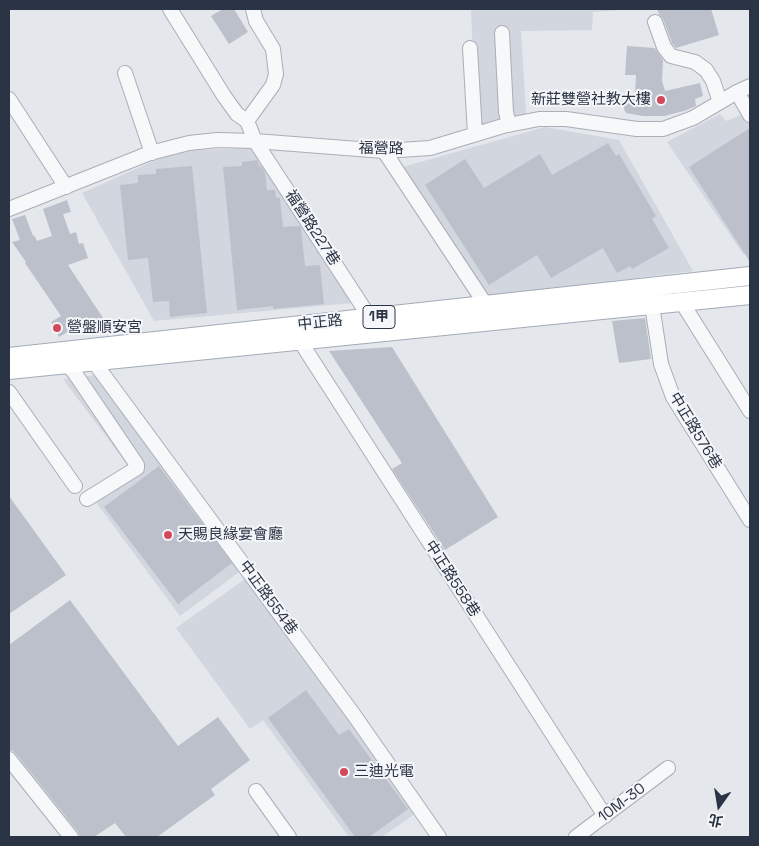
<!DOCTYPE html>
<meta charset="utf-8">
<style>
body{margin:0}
#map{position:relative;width:759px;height:846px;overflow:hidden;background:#e4e7ec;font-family:"Space Grotesk","Noto Sans TC",sans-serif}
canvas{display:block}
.frame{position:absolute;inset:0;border:10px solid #2b3445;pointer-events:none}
.north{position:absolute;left:694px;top:781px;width:50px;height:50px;-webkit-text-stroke:4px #f4f6f9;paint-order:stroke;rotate:193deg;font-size:14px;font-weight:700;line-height:20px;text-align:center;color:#2b3445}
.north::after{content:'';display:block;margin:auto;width:18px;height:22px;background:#2b3445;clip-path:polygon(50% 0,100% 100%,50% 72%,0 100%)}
</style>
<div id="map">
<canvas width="759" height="846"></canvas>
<div class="frame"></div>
<div class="north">北</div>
</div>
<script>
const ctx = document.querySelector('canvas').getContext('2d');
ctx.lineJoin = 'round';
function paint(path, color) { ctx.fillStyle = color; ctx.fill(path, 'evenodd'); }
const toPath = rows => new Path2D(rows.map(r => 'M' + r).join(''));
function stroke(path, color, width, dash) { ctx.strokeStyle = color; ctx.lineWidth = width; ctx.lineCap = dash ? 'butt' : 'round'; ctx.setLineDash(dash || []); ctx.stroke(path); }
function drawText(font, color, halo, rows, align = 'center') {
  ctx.font = font + ' "Space Grotesk","Noto Sans TC",sans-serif'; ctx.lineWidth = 4; ctx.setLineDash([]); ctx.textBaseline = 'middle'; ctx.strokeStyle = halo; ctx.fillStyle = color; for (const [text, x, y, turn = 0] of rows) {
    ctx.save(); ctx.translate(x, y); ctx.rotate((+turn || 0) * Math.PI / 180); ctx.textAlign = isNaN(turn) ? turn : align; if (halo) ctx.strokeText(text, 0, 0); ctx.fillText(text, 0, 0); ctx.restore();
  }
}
const built = toPath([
 [471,9,623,9,623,10,593,12,592,30,521,31,526,114,476,126],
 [720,114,726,121,743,114,750,124,750,254,743,254,667,142],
 [545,127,619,140,693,271,484,297,399,168],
 [255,148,353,303,154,321,82,193,160,158,195,150],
 [97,375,242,570,180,616,96,502,134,474,63,379],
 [245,579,416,813,382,837,349,837,263,720,250,729,176,628]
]);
const building = toPath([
 [223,9,234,9,248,32,229,44,211,16],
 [657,9,711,9,719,35,676,48,672,43,663,19,659,14],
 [627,46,655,48,663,60,662,81,665,91,700,83,703,96,695,99,696,106,684,111,664,116,643,116,626,113,624,109,624,105,628,98,635,96,636,75,625,75],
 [750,128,750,262,689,167],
 [608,143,616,156,619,154,656,216,652,219,669,248,632,269,630,266,617,273,603,248,551,278,537,255,489,285,425,185,465,159,484,188,540,154,552,175],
 [257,160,260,167,262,167,265,173,267,190,275,190,276,198,280,198,283,227,300,226,301,228,305,266,320,265,324,304,273,309,273,306,237,310,223,167,242,166,242,162],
 [192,166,207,313,170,317,169,301,153,302,148,258,128,260,120,185,138,183,138,175,156,174,156,169],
 [67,200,71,212,63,214,70,234,76,232,79,244,83,243,88,258,68,265,111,330,74,334,71,330,59,337,51,322,61,316,25,263,26,262,12,242,20,240,12,219,25,215,33,236,34,235,37,241,52,236,43,209],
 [645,318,651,359,619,363,612,321],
 [392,347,498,517,445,550,392,469,402,463,329,351],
 [159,466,232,563,178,604,104,507],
 [9,496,66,575,9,614],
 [70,600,178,746,218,717,250,760,211,789,215,795,157,837,126,837,115,823,94,837,80,837,78,832,16,754,13,751,9,750,9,645],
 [306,690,339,735,349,729,408,809,369,837,355,837,268,718]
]);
const minor = toPath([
 [170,9,224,96,237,114,247,121],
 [253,9,256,21,273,49,276,74,273,85,247,121,255,141,374,324],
 [655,22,664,47,671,56,695,62,706,70,713,81,720,102],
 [502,33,506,112,509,125],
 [470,48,475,134],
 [125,73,152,153],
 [737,92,750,115],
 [9,99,66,187],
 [384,151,486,305],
 [9,209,150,153,189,143,217,140,255,141,384,151,430,148,503,126,539,119,566,119,637,129,663,129,693,118,737,92,750,86],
 [684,302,686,309,750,411],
 [652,305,661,364,673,397,750,520],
 [300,341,605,816],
 [94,362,354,715,439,837],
 [67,365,74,372,137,465,137,468,87,499],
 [9,392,75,486],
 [9,759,71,837],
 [256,791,289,837],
 [576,837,668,768]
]);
const major = toPath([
 [9,357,750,276],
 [9,370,750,295]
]);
const markers = [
 [661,100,5,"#d1495b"],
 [57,328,5,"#d1495b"],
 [168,535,5,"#d1495b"],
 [344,772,5,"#d1495b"]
];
const shields = [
 [379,317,32]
];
const shieldNames = [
 ["1甲",379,317]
];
const poiNames = [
 ["新莊雙營社教大樓",651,100,"right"],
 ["營盤順安宮",67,328],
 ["天賜良緣宴會廳",178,535],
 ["三迪光電",354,772]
];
const streetNames = [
 ["福營路",381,149,1],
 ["福營路227巷",312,228,57],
 ["中正路",320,323,-6],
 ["中正路576巷",695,431,59],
 ["中正路558巷",452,579,57],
 ["中正路554巷",268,598,54],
 ["10M-30",622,803,-37]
];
paint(built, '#d2d6de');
paint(building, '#bbc0ca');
stroke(minor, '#a9aeb7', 16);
stroke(major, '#a3abb8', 20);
stroke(minor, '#f7f8fa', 14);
stroke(major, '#fff', 18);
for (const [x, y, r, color] of markers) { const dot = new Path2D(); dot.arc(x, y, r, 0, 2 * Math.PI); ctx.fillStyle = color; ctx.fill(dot); stroke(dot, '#f4f6f9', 2); }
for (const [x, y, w] of shields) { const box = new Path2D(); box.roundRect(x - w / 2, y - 11.5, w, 23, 4); ctx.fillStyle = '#f4f6f9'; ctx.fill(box); stroke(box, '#2b3445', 1); }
drawText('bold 14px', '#2b3445', null, shieldNames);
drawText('15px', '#2b3445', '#f4f6f9', poiNames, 'left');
drawText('15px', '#2b3445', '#f4f6f9', streetNames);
</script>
